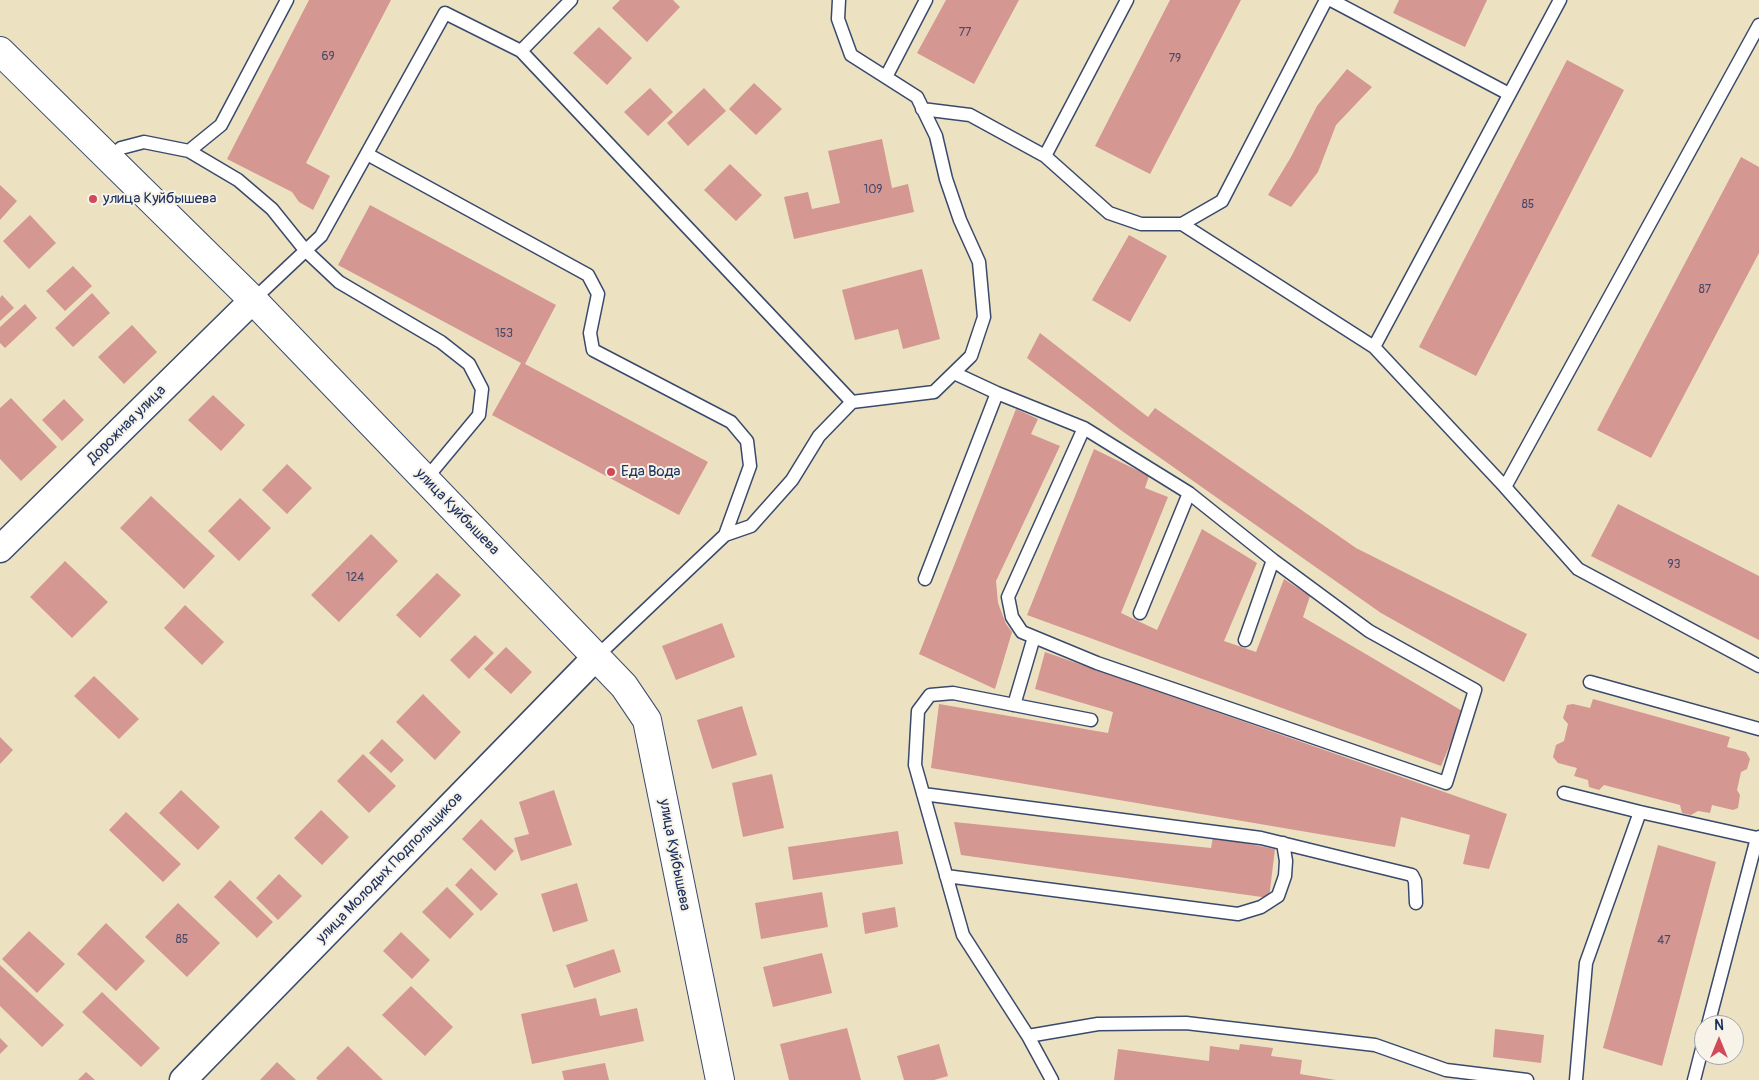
<!DOCTYPE html>
<meta charset="utf-8">
<style>
body{margin:0}
#map{position:relative;width:1759px;height:1080px;overflow:hidden;background:#ece2c2;font-family:Pangolin,sans-serif}
canvas{display:block}
.north{position:absolute;left:1694px;top:1015px;width:50px;height:50px;box-sizing:border-box;background:#f7f3e8;border:1px solid #9fa5b1;border-radius:50%;rotate:0deg;font-size:14px;font-weight:700;line-height:20px;text-align:center;color:#1b2f5e}
.north::after{content:'';display:block;margin:auto;width:18px;height:22px;background:#d1495b;clip-path:polygon(50% 0,100% 100%,50% 72%,0 100%)}
</style>
<div id="map">
<canvas width="1759" height="1080"></canvas>
<div class="north">N</div>
</div>
<script>
const ctx = document.querySelector('canvas').getContext('2d');
ctx.lineJoin = 'round';
function paint(path, color) { ctx.fillStyle = color; ctx.fill(path, 'evenodd'); }
const toPath = rows => new Path2D(rows.map(r => 'M' + r).join(''));
function stroke(path, color, width, dash) { ctx.strokeStyle = color; ctx.lineWidth = width; ctx.lineCap = dash ? 'butt' : 'round'; ctx.setLineDash(dash || []); ctx.stroke(path); }
function drawText(font, color, halo, rows, align = 'center') {
  ctx.font = font + ' Pangolin,sans-serif'; ctx.lineWidth = 4; ctx.setLineDash([]); ctx.textBaseline = 'middle'; ctx.strokeStyle = halo; ctx.fillStyle = color; for (const [text, x, y, turn = 0] of rows) {
    ctx.save(); ctx.translate(x, y); ctx.rotate((+turn || 0) * Math.PI / 180); ctx.textAlign = isNaN(turn) ? turn : align; if (halo) ctx.strokeText(text, 0, 0); ctx.fillText(text, 0, 0); ctx.restore();
  }
}
const building = toPath([
 [309,0,391,0,306,163,330,176,313,210,299,202,292,192,227,159],
 [620,0,673,0,680,7,647,42,612,8],
 [946,0,1019,0,974,84,917,53],
 [1170,0,1241,0,1150,174,1095,146],
 [1399,0,1487,0,1465,47,1393,13],
 [599,27,632,58,607,85,573,53],
 [1567,60,1624,90,1476,376,1419,347],
 [1347,69,1372,87,1336,125,1318,172,1291,207,1268,195,1291,157,1317,106],
 [754,83,782,109,756,135,729,109],
 [650,88,673,112,648,136,624,112],
 [704,88,726,111,688,146,667,123],
 [882,139,892,188,908,184,914,212,794,239,784,197,808,192,812,209,840,203,828,151],
 [1741,157,1759,167,1759,253,1651,458,1597,430],
 [730,164,762,195,736,221,704,190],
 [0,185,17,201,0,220],
 [370,205,556,305,525,364,708,462,679,515,492,415,521,363,338,265],
 [30,215,56,243,29,269,3,241],
 [1129,235,1167,256,1130,322,1092,300],
 [73,266,92,286,65,311,46,291],
 [922,269,940,339,903,349,898,329,855,340,842,290],
 [92,293,110,313,73,347,55,328],
 [2,295,14,308,0,321,0,298],
 [25,304,37,318,5,348,0,343,0,327],
 [132,325,157,352,124,384,98,357],
 [1040,333,1148,417,1155,408,1356,548,1527,634,1504,682,1381,613,1122,431,1027,358],
 [213,395,245,425,221,451,188,420],
 [11,398,57,447,21,481,0,459,0,408],
 [64,399,84,420,62,441,42,420],
 [1016,409,1038,419,1031,434,1060,446,996,581,998,603,1006,624,1012,632,995,689,919,654],
 [1094,449,1149,476,1145,488,1168,497,1121,613,1157,630,1202,529,1257,563,1224,641,1256,652,1284,579,1310,596,1303,617,1464,712,1441,766,1027,615],
 [287,464,312,488,287,514,262,490],
 [151,496,215,556,184,589,120,528],
 [240,498,271,528,239,561,208,531],
 [1618,504,1759,576,1759,640,1591,556],
 [371,534,398,561,339,622,311,595],
 [65,561,108,602,72,638,30,597],
 [437,573,461,595,420,638,396,615],
 [185,605,224,642,202,665,164,628],
 [722,623,735,657,676,680,662,646],
 [475,635,494,653,469,679,450,660],
 [506,647,532,672,511,694,484,669],
 [1045,652,1507,814,1489,869,1463,864,1470,835,1401,817,1395,847,931,768,939,704,1108,733,1113,712,1035,689],
 [94,676,139,719,119,739,74,696],
 [423,694,461,732,435,760,396,722],
 [1593,699,1730,737,1727,747,1746,752,1750,759,1747,769,1741,772,1737,790,1740,795,1738,808,1733,810,1712,805,1710,813,1698,811,1691,815,1682,813,1680,805,1604,785,1599,790,1589,787,1588,780,1574,776,1577,768,1558,763,1553,757,1556,745,1564,741,1568,724,1563,718,1567,705,1573,704,1590,708],
 [742,706,757,755,712,769,697,720],
 [0,737,13,750,0,764],
 [382,739,404,760,391,773,369,753],
 [363,754,396,786,369,813,337,781],
 [772,774,784,828,743,837,732,783],
 [181,790,220,827,198,850,159,813],
 [554,790,572,845,521,861,514,838,529,834,519,802],
 [321,810,349,837,322,865,294,838],
 [126,812,181,864,163,882,109,830],
 [481,819,514,851,495,871,462,839],
 [954,822,1211,848,1213,837,1275,849,1269,898,961,855],
 [898,831,903,864,793,880,788,847],
 [1658,845,1716,862,1662,1066,1603,1048],
 [471,868,498,894,481,911,455,885],
 [279,874,302,896,278,920,256,898],
 [230,880,273,922,257,938,214,897],
 [577,883,588,921,553,932,541,894],
 [447,887,474,914,450,939,422,912],
 [822,892,828,927,761,939,755,903],
 [178,903,220,943,187,977,145,937],
 [895,907,898,927,865,934,862,913],
 [106,923,145,961,116,991,77,954],
 [29,931,65,964,37,993,2,959],
 [401,932,430,960,412,979,383,951],
 [614,949,621,972,574,988,566,965],
 [822,953,832,993,773,1007,763,967],
 [0,965,64,1025,42,1047,0,1006],
 [411,986,453,1027,425,1056,382,1015],
 [102,992,160,1048,141,1067,82,1012],
 [596,998,600,1016,637,1008,644,1041,532,1064,521,1014],
 [847,1028,861,1080,789,1080,780,1044],
 [1495,1029,1544,1035,1541,1063,1493,1057],
 [0,1038,8,1046,0,1054],
 [939,1044,948,1076,934,1080,904,1080,897,1056],
 [1240,1044,1273,1048,1271,1056,1302,1060,1300,1074,1336,1080,1114,1080,1118,1049,1209,1061,1210,1046,1239,1050],
 [348,1046,383,1080,318,1080,316,1078],
 [277,1062,296,1080,260,1080],
 [605,1063,609,1080,564,1080,562,1071],
 [86,1072,95,1080,78,1080]
]);
const lane = toPath([
 [1127,0,1045,156,1109,213,1141,224,1182,224,1222,201,1326,0],
 [1331,0,1509,94],
 [521,51,852,402],
 [886,77,926,0],
 [922,109,970,115,1045,156],
 [189,151,221,125,287,0],
 [367,154,588,275,598,294,590,333,593,350,731,422,747,441,750,466,725,535],
 [109,158,121,148,144,142,189,151,238,180,272,209,305,250,339,282,441,342,469,364,482,389,479,415,425,480],
 [1182,224,1374,347,1560,0],
 [253,300,321,236,445,13,521,51,571,0],
 [1374,347,1505,487,1759,25],
 [954,373,997,393,1084,428,1189,493,1273,560,1369,631,1475,690,1446,783,1097,663,1022,632,1012,617,1008,597,1084,428],
 [1505,487,1578,569,1759,666],
 [925,579,997,393],
 [1140,613,1189,493],
 [1245,640,1273,560],
 [596,657,725,535,751,526,792,480,819,436,852,402,934,392,971,356,984,317,979,262,960,220,946,179,936,136,917,97,851,55,838,19,839,0],
 [1590,682,1759,729],
 [1014,705,1034,637],
 [1564,793,1640,812,1757,838,1759,837],
 [923,794,1261,838,1412,875,1415,881,1416,903],
 [946,876,1238,914,1261,907,1278,896,1285,876,1286,861,1283,843],
 [1708,1025,1757,838],
 [1028,1036,1098,1024,1186,1023,1375,1045,1446,1070,1527,1080],
 [1052,1080,1028,1036,963,935,915,765,918,711,930,695,953,693,1091,720],
 [1576,1080,1586,963,1640,812],
 [1694,1080,1704,1041]
]);
const street = toPath([
 [0,549,253,300],
 [183,1080,596,657]
]);
const secondary = toPath([
 [0,51,253,300,624,686,647,720,720,1080]
]);
const markers = [
 [93,199,5,"#d1495b"],
 [611,472,5,"#d1495b"]
];
const numberNames = [
 ["77",965,33],
 ["69",328,57],
 ["79",1175,59],
 ["109",873,190],
 ["85",1528,205],
 ["87",1705,290],
 ["153",504,334],
 ["93",1674,565],
 ["124",355,578],
 ["85",182,940],
 ["47",1664,941]
];
const poiNames = [
 ["улица Куйбышева",103,199],
 ["Еда Вода",621,472]
];
const streetNames = [
 ["Дорожная улица",127,425,-45],
 ["улица Куйбышева",457,512,46],
 ["улица Куйбышева",674,855,79],
 ["улица Молодых Подпольщиков",390,868,-46]
];
paint(building, '#d49791');
stroke(lane, '#3a4a6d', 15);
stroke(street, '#3a4a6d', 29);
stroke(secondary, '#3a4a6d', 30);
stroke(lane, '#fff', 12);
stroke(street, '#fff', 26);
stroke(secondary, '#fff', 28);
for (const [x, y, r, color] of markers) { const dot = new Path2D(); dot.arc(x, y, r, 0, 2 * Math.PI); ctx.fillStyle = color; ctx.fill(dot); stroke(dot, '#f7f3e8', 2); }
drawText('12px', '#49496b', null, numberNames);
drawText('15px', '#1b2f5e', '#f7f3e8', poiNames, 'left');
drawText('15px', '#1b2f5e', '#f7f3e8', streetNames);
</script>
